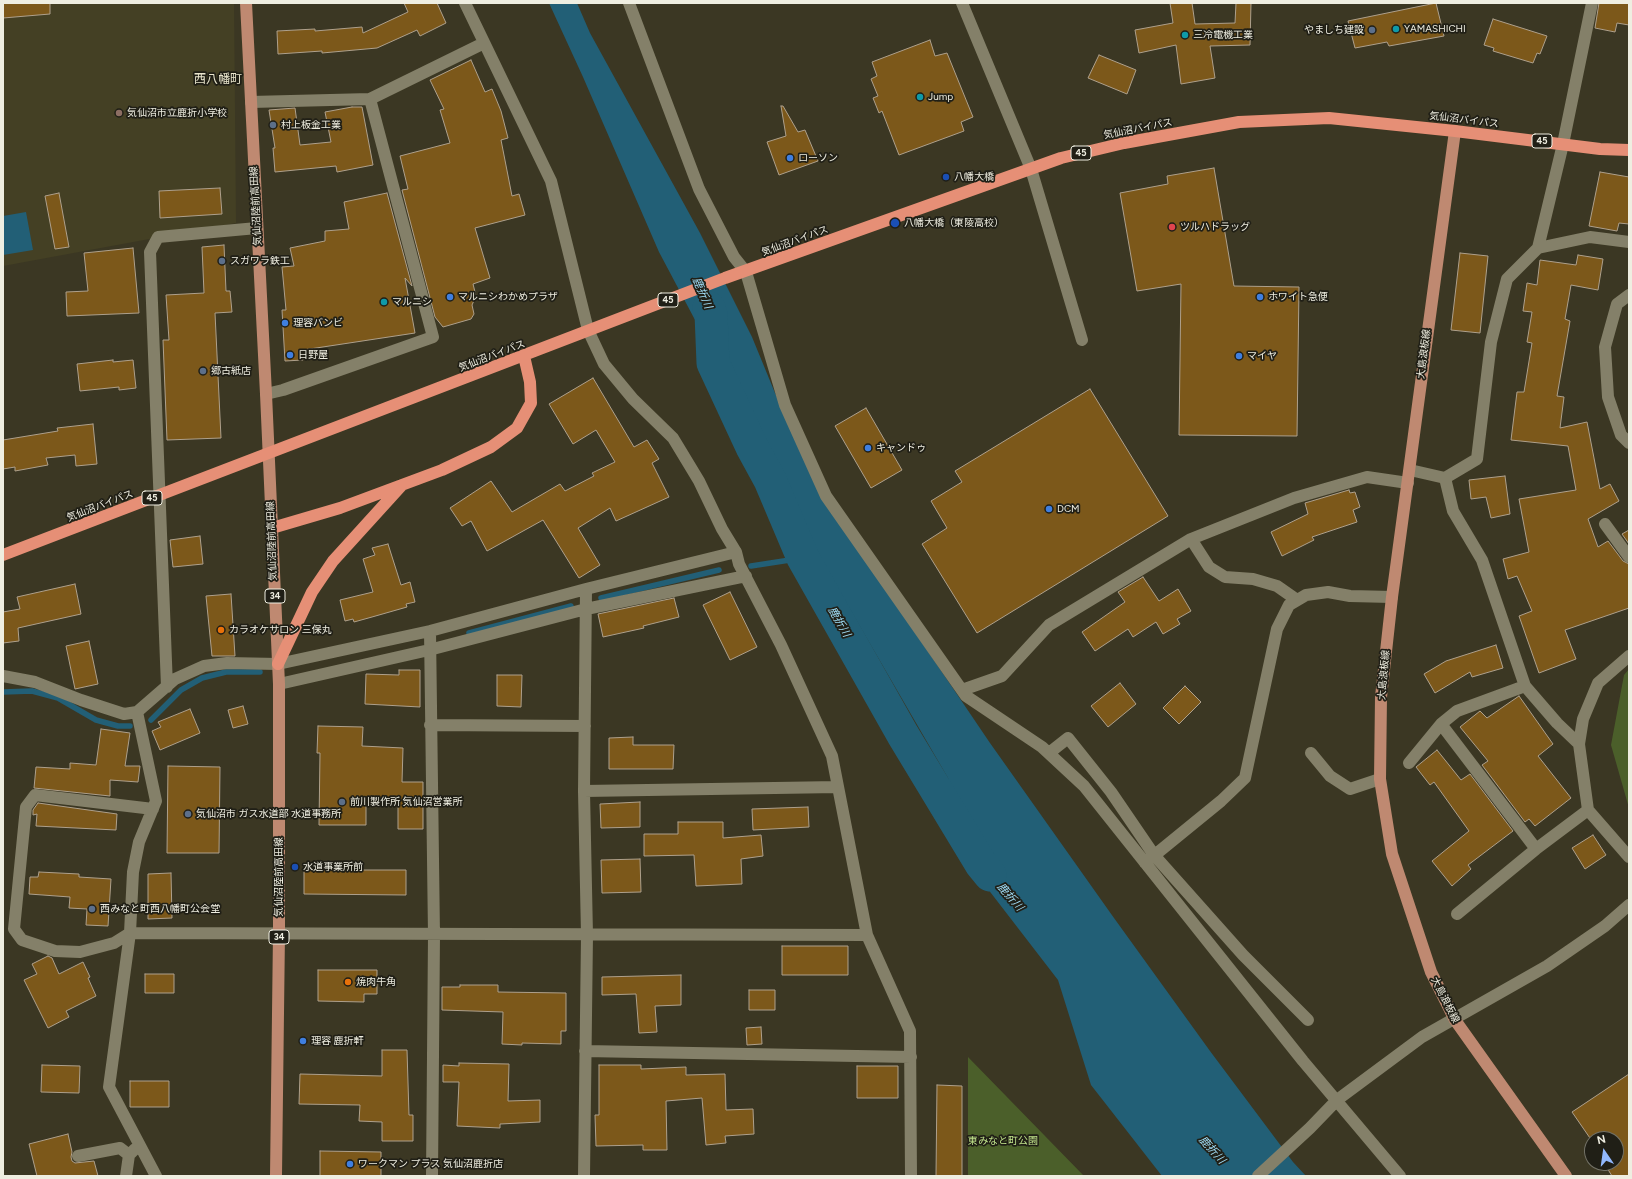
<!DOCTYPE html>
<meta charset="utf-8">
<style>
body{margin:0}
#map{position:relative;width:1632px;height:1179px;overflow:hidden;background:#3b3723;font-family:Figtree,sans-serif}
canvas{display:block}
.frame{position:absolute;inset:0;border:4px solid #efeee1;pointer-events:none}
.north{position:absolute;left:1584px;top:1131px;width:40px;height:40px;box-sizing:border-box;background:#201f16;border:1px solid #737267;border-radius:50%;rotate:347deg;font-size:11px;font-weight:700;line-height:16px;text-align:center;color:#efeee1}
.north::after{content:'';display:block;margin:auto;width:14px;height:18px;background:#91b8fd;clip-path:polygon(50% 0,100% 100%,50% 72%,0 100%)}
</style>
<div id="map">
<canvas width="1632" height="1179"></canvas>
<div class="frame"></div>
<div class="north">N</div>
</div>
<script>
const ctx = document.querySelector('canvas').getContext('2d');
ctx.lineJoin = 'round';
function paint(path, color) { ctx.fillStyle = color; ctx.fill(path, 'evenodd'); }
const toPath = rows => new Path2D(rows.map(r => 'M' + r).join(''));
function stroke(path, color, width, dash) { ctx.strokeStyle = color; ctx.lineWidth = width; ctx.lineCap = dash ? 'butt' : 'round'; ctx.setLineDash(dash || []); ctx.stroke(path); }
function drawText(font, color, halo, rows, align = 'center') {
  ctx.font = font + ' Figtree,"Noto Sans JP",sans-serif'; ctx.lineWidth = 3.5; ctx.setLineDash([]); ctx.textBaseline = 'middle'; ctx.strokeStyle = halo; ctx.fillStyle = color; for (const [text, x, y, turn = 0] of rows) {
    ctx.save(); ctx.translate(x, y); ctx.rotate((+turn || 0) * Math.PI / 180); ctx.textAlign = isNaN(turn) ? turn : align; if (halo) ctx.strokeText(text, 0, 0); ctx.fillText(text, 0, 0); ctx.restore();
  }
}
const built = toPath([
 [3,3,234,3,236,223,3,266]
]);
const green = toPath([
 [1629,669,1629,808,1611,745,1624,675],
 [968,1057,1084,1176,968,1176]
]);
const water = toPath([
 [549,3,577,3,590,33,700,233,752,337,775,393,841,523,990,743,1114,918,1210,1051,1293,1162,1306,1176,1162,1176,1091,1085,1058,980,974,871,948,778,783,494,712,352,659,252,583,77],
 [26,212,33,250,3,255,3,216]
]);
const stream = toPath([
 [751,566,803,558],
 [601,598,719,570],
 [469,633,571,606],
 [3,692,32,691,58,698,96,720,118,726,130,726],
 [151,720,181,690,202,678,226,672,260,672]
]);
const river = toPath([
 [709,308,711,314,713,363,752,447,770,480,803,558,903,735,981,864,990,875]
]);
const building = toPath([
 [3,3,50,3,50,14,3,18,3,3],
 [404,3,437,3,446,23,420,36,417,30,377,48,322,53,322,51,278,54,277,31,315,29,315,31,362,27,363,33,408,12,404,3],
 [1170,3,1192,3,1195,24,1235,23,1236,3,1251,3,1250,45,1210,46,1215,78,1181,84,1176,45,1139,53,1135,30,1173,23,1170,3],
 [1436,3,1444,36,1389,46,1387,42,1355,48,1348,21,1436,3],
 [1599,3,1629,3,1629,25,1617,23,1615,32,1595,28,1599,3],
 [1493,19,1547,36,1540,54,1537,53,1533,63,1493,51,1494,48,1484,45,1493,19],
 [930,40,935,56,947,53,973,117,961,122,964,131,899,155,882,111,879,113,873,98,878,96,871,79,877,76,872,62,930,40],
 [1099,55,1136,70,1127,94,1088,78,1099,55],
 [471,60,485,92,492,89,501,111,508,138,501,140,512,196,519,194,525,215,475,228,490,278,473,284,476,296,472,305,474,314,471,319,443,327,435,317,402,190,408,189,400,156,450,143,440,110,444,109,430,80,471,60],
 [781,106,783,106,798,132,805,130,818,161,779,175,767,142,786,136,781,106],
 [352,107,362,107,373,165,337,172,336,166,275,172,273,148,275,148,269,110,295,108,300,145,331,142,325,112,352,107],
 [1214,168,1234,286,1299,287,1297,436,1179,435,1181,284,1137,291,1120,193,1168,184,1167,176,1214,168],
 [1600,172,1629,177,1629,224,1619,223,1617,231,1589,226,1600,172],
 [220,188,222,214,160,218,159,191,220,188],
 [59,193,69,247,55,249,45,196,59,193],
 [387,193,412,286,405,278,415,333,303,350,303,360,285,361,282,310,286,310,282,267,294,266,290,248,325,241,325,231,349,229,344,202,387,193],
 [224,245,226,291,230,291,232,312,215,313,221,438,167,440,163,340,169,340,166,295,204,293,202,247,224,245],
 [133,248,139,313,67,316,66,292,88,291,84,253,133,248],
 [1460,253,1488,256,1480,333,1451,330,1460,253],
 [1578,255,1603,259,1598,290,1571,285,1565,319,1570,321,1557,396,1564,397,1560,428,1587,422,1600,489,1610,484,1619,501,1588,519,1598,547,1608,541,1623,561,1629,564,1629,608,1565,630,1576,659,1539,673,1519,616,1532,611,1517,576,1508,579,1503,559,1529,552,1519,499,1576,490,1568,446,1511,440,1517,392,1524,392,1532,343,1527,342,1532,312,1523,311,1527,283,1537,285,1540,260,1576,265,1578,255],
 [113,360,113,362,133,360,136,388,119,390,119,387,80,391,77,364,113,360],
 [593,378,634,447,647,440,659,459,652,463,669,497,616,521,610,508,578,528,600,565,579,578,543,520,487,551,471,521,462,526,450,508,491,481,512,512,560,484,565,491,594,476,592,473,615,462,596,430,573,444,549,404,593,378],
 [1090,389,1168,516,977,633,922,544,947,528,931,501,962,482,955,471,1090,389],
 [866,408,902,470,871,488,835,426,866,408],
 [93,424,97,464,76,466,75,455,46,458,48,465,15,471,15,467,3,469,3,440,58,431,57,428,93,424],
 [1505,476,1510,514,1491,518,1486,497,1471,499,1469,480,1505,476],
 [1349,490,1350,493,1355,492,1360,507,1353,510,1357,522,1312,537,1314,540,1282,556,1271,532,1308,514,1305,503,1349,490],
 [1629,530,1629,544,1622,534,1629,530],
 [200,536,203,564,173,567,170,540,200,536],
 [388,544,401,585,410,582,415,602,406,604,407,607,372,617,354,622,353,619,345,621,340,600,373,592,363,559,375,555,372,548,388,544],
 [1143,577,1159,601,1178,589,1191,611,1177,619,1180,624,1163,634,1156,622,1133,637,1128,629,1095,651,1082,632,1125,602,1118,592,1143,577],
 [75,584,81,614,18,628,19,641,3,643,3,612,20,609,17,597,75,584],
 [730,592,757,647,730,660,703,605,730,592],
 [231,594,235,656,212,656,206,596,231,594],
 [674,598,679,617,643,626,644,628,603,637,598,614,674,598],
 [89,641,98,684,75,689,66,646,89,641],
 [1496,645,1503,668,1472,677,1470,672,1435,693,1424,674,1446,661,1496,645],
 [399,670,420,670,420,707,365,704,366,674,399,675,399,670],
 [497,675,522,675,521,707,497,706,497,675],
 [1120,683,1136,704,1108,727,1091,706,1120,683],
 [1185,686,1201,702,1179,724,1163,708,1185,686],
 [1519,696,1553,744,1538,756,1571,798,1535,826,1529,819,1525,822,1482,765,1488,761,1460,727,1480,711,1487,718,1519,696],
 [243,706,248,724,233,728,228,710,243,706],
 [190,709,200,733,160,750,152,731,161,727,158,722,190,709],
 [318,726,363,727,362,746,403,748,402,782,423,782,423,829,398,829,398,798,366,798,366,825,319,825,320,753,317,753,318,726],
 [101,729,130,733,125,766,140,766,138,782,110,780,110,796,34,788,36,767,70,769,70,763,96,765,101,729],
 [633,737,633,745,674,745,673,769,609,769,609,738,633,737],
 [1437,750,1461,780,1470,774,1513,831,1468,865,1471,869,1452,886,1432,861,1469,831,1434,782,1430,785,1416,767,1437,750],
 [168,766,220,767,219,853,167,853,168,766],
 [640,802,640,827,601,828,600,804,640,802],
 [38,803,117,814,116,830,36,826,37,814,33,815,33,810,38,803],
 [808,807,809,827,753,830,752,809,808,807],
 [678,822,723,822,723,838,761,835,763,856,741,859,742,884,696,886,694,855,644,856,644,834,678,834,678,822],
 [1593,835,1606,855,1585,869,1572,848,1593,835],
 [640,859,641,892,602,893,601,860,640,859],
 [304,870,406,870,406,895,304,894,304,870],
 [39,872,79,874,79,877,111,879,108,926,86,925,87,909,69,908,70,897,29,894,30,877,38,877,39,872],
 [171,873,172,918,148,919,148,874,171,873],
 [782,946,848,946,848,975,782,975,782,946],
 [48,956,52,958,59,974,83,962,90,977,88,978,96,996,66,1011,69,1017,48,1028,24,980,37,974,32,964,48,956],
 [318,970,377,970,377,994,364,994,364,1002,318,1001,318,970],
 [145,974,174,974,174,993,145,993,145,974],
 [681,975,681,1005,655,1006,657,1032,639,1033,636,994,602,995,602,977,681,975],
 [460,985,498,985,498,992,566,993,566,1031,561,1031,561,1044,522,1043,522,1045,502,1044,503,1012,442,1010,442,987,460,987,460,985],
 [749,990,775,990,775,1010,749,1010,749,990],
 [761,1027,762,1044,747,1045,746,1028,761,1027],
 [382,1050,407,1050,409,1115,413,1115,413,1141,382,1141,382,1122,359,1121,360,1105,299,1104,300,1074,382,1076,382,1050],
 [459,1063,509,1064,508,1101,540,1100,540,1122,500,1124,500,1128,457,1126,459,1082,443,1082,443,1065,459,1066,459,1063],
 [42,1065,80,1066,79,1093,41,1092,42,1065],
 [599,1065,641,1065,641,1069,686,1067,686,1075,725,1074,726,1110,753,1109,754,1134,725,1136,726,1143,706,1145,702,1098,666,1101,667,1150,643,1150,643,1145,596,1146,595,1115,599,1115,599,1065],
 [857,1066,898,1066,898,1098,857,1098,857,1066],
 [1629,1074,1629,1176,1612,1176,1604,1163,1616,1163,1616,1139,1592,1139,1592,1141,1572,1112,1629,1074],
 [130,1081,169,1081,169,1107,130,1107,130,1081],
 [937,1085,962,1086,962,1176,936,1176,937,1085],
 [68,1134,72,1152,71,1157,72,1161,75,1163,94,1161,98,1176,37,1176,29,1144,68,1134],
 [320,1151,381,1152,381,1176,320,1176,320,1151]
]);
const minor = toPath([
 [465,3,551,181,588,330,604,364,633,399,673,438,699,481,722,529,736,552,739,564,781,645,832,756,867,935,910,1031,911,1176],
 [629,3,699,189,734,257,746,272,785,405,826,496,966,696,1042,747,1084,786,1303,1061,1400,1176],
 [962,3,1031,169,1082,340],
 [251,102,370,99,484,43],
 [1538,248,1563,144,1592,3],
 [1629,295,1617,304,1605,347,1608,397,1621,435,1629,443],
 [266,394,283,390,433,337,370,99],
 [1410,470,1445,478],
 [1605,524,1629,557],
 [1191,539,1209,567,1225,577,1253,579,1277,586,1297,600],
 [430,631,434,935,432,1176],
 [3,676,35,682,81,700,124,714,137,712,175,679,204,666,227,663,278,664,430,631,586,589,736,552],
 [279,684,429,650,586,609,746,576],
 [167,687,150,252,158,237,257,228],
 [962,690,1002,676,1049,625,1191,539,1294,498,1367,477,1408,483],
 [137,712,156,801,139,842,133,872,130,933,109,1087,156,1176],
 [1441,724,1536,849],
 [430,725,585,726],
 [1579,744,1557,723,1525,686,1482,560,1453,511,1445,478,1477,459,1491,342,1507,279,1538,248,1590,237,1629,242],
 [1049,753,1068,738,1111,792,1154,855,1243,955,1308,1020],
 [1311,753,1330,776,1350,789,1380,779],
 [1409,763,1441,724,1457,711,1525,686],
 [584,791,838,787],
 [153,809,35,795,26,807,14,929,22,940,55,951,80,952,114,943,130,933,867,935],
 [1588,810,1629,857],
 [1145,863,1221,801,1245,778,1277,629,1289,605,1306,595,1328,592,1350,596,1392,597],
 [1457,914,1536,849,1588,810,1579,744,1583,719,1598,683,1629,656],
 [585,1051,911,1057],
 [78,1156,120,1148,129,1155],
 [126,1176,129,1155,135,1149],
 [584,1176,587,935,584,791,586,589],
 [1258,1176,1310,1128,1337,1100,1422,1037,1547,966,1605,926,1629,905]
]);
const major = toPath([
 [246,3,266,394,279,684,279,932,276,1176],
 [1455,131,1392,597,1381,697,1380,779,1392,854,1431,972,1455,1020,1566,1176]
]);
const highway = toPath([
 [272,528,340,508,442,470,491,447,517,428,531,403,530,382,524,356],
 [3,555,725,278,1061,158,1124,143,1239,122,1329,118,1455,131,1600,149,1629,150],
 [278,664,312,592,333,561,402,485]
]);
const markers = [
 [1396,29,4,"#0f9aa8"],
 [1372,30,4,"#5c6f8a"],
 [1185,35,4,"#0f9aa8"],
 [920,97,4,"#0f9aa8"],
 [119,113,4,"#8d6e63"],
 [273,125,4,"#5c6f8a"],
 [790,158,4,"#3f7fe0"],
 [946,177,4,"#1a4fb4"],
 [895,223,5,"#1a4fb4"],
 [1172,227,4,"#e0444e"],
 [222,261,4,"#5c6f8a"],
 [450,297,4,"#3f7fe0"],
 [1260,297,4,"#3f7fe0"],
 [384,302,4,"#0f9aa8"],
 [285,323,4,"#3f7fe0"],
 [290,355,4,"#3f7fe0"],
 [1239,356,4,"#3f7fe0"],
 [203,371,4,"#5c6f8a"],
 [868,448,4,"#3f7fe0"],
 [1049,509,4,"#3f7fe0"],
 [221,630,4,"#e8710a"],
 [342,802,4,"#5c6f8a"],
 [188,814,4,"#5c6f8a"],
 [295,867,4,"#1a4fb4"],
 [92,909,4,"#5c6f8a"],
 [348,982,4,"#e8710a"],
 [303,1041,4,"#3f7fe0"],
 [350,1164,4,"#3f7fe0"]
];
const shields = [
 [1542,141,20],
 [1081,153,20],
 [668,300,20],
 [152,498,20],
 [275,596,20],
 [279,937,20]
];
const shieldNames = [
 ["45",1542,141],
 ["45",1081,153],
 ["45",668,300],
 ["45",152,498],
 ["34",275,596],
 ["34",279,937]
];
const poiNames = [
 ["YAMASHICHI",1404,29],
 ["やましち建設",1364,30,"right"],
 ["三冷電機工業",1193,35],
 ["Jump",928,97],
 ["気仙沼市立鹿折小学校",127,113],
 ["村上板金工業",281,125],
 ["ローソン",798,158],
 ["八幡大橋",954,177],
 ["八幡大橋（東陵高校）",904,223],
 ["ツルハドラッグ",1180,227],
 ["スガワラ鉄工",230,261],
 ["マルニシわかめプラザ",458,297],
 ["ホワイト急便",1268,297],
 ["マルニシ",392,302],
 ["理容バンビ",293,323],
 ["日野屋",298,355],
 ["マイヤ",1247,356],
 ["郷古紙店",211,371],
 ["キャンドゥ",876,448],
 ["DCM",1057,509],
 ["カラオケサロン 三保丸",229,630],
 ["前川製作所 気仙沼営業所",350,802],
 ["気仙沼市 ガス水道部 水道事務所",196,814],
 ["水道事業所前",303,867],
 ["西みなと町西八幡町公会堂",100,909],
 ["焼肉牛角",356,982],
 ["理容 鹿折軒",311,1041],
 ["ワークマン プラス 気仙沼鹿折店",358,1164]
];
const streetNames = [
 ["気仙沼バイパス",1464,120,7],
 ["気仙沼バイパス",1138,129,-11],
 ["気仙沼陸前高田線",256,206,-93],
 ["気仙沼バイパス",795,241,-20],
 ["大島浪板線",1424,354,-83],
 ["気仙沼バイパス",492,356,-21],
 ["気仙沼バイパス",100,506,-21],
 ["気仙沼陸前高田線",272,541,-92],
 ["大島浪板線",1384,675,-85],
 ["気仙沼陸前高田線",279,877,-90],
 ["大島浪板線",1445,1000,63]
];
const parkNames = [
 ["東みなと町公園",1003,1141]
];
const waterNames = [
 ["鹿折川",702,293,67],
 ["鹿折川",839,622,60],
 ["鹿折川",1010,897,49],
 ["鹿折川",1212,1150,48]
];
const quarterNames = [
 ["西八幡町",218,79]
];
paint(built, '#444024');
paint(green, '#4b5f2a');
paint(water, '#225f76');
stroke(stream, '#225f76', 5.5);
stroke(river, '#225f76', 33);
paint(building, '#7c581a');
stroke(building, '#aea08c', 1);
stroke(minor, '#848069', 12);
stroke(major, '#bf8971', 12);
stroke(highway, '#e68f76', 12);
for (const [x, y, r, color] of markers) { const dot = new Path2D(); dot.arc(x, y, r, 0, 2 * Math.PI); ctx.fillStyle = color; ctx.fill(dot); stroke(dot, '#201f16', 1.5); }
for (const [x, y, w] of shields) { const box = new Path2D(); box.roundRect(x - w / 2, y - 7, w, 14, 3); ctx.fillStyle = '#201f16'; ctx.fill(box); stroke(box, '#efeee1', 1); }
drawText('bold 9px', '#efeee1', null, shieldNames);
drawText('10px', '#efeee1', '#201f16', poiNames, 'left');
drawText('10px', '#efeee1', '#201f16', streetNames);
drawText('10px', '#c0e38b', '#201f16', parkNames);
drawText('italic 11px', '#a0def8', '#201f16', waterNames);
drawText('12px', '#e9e5cc', '#201f16', quarterNames);
</script>
